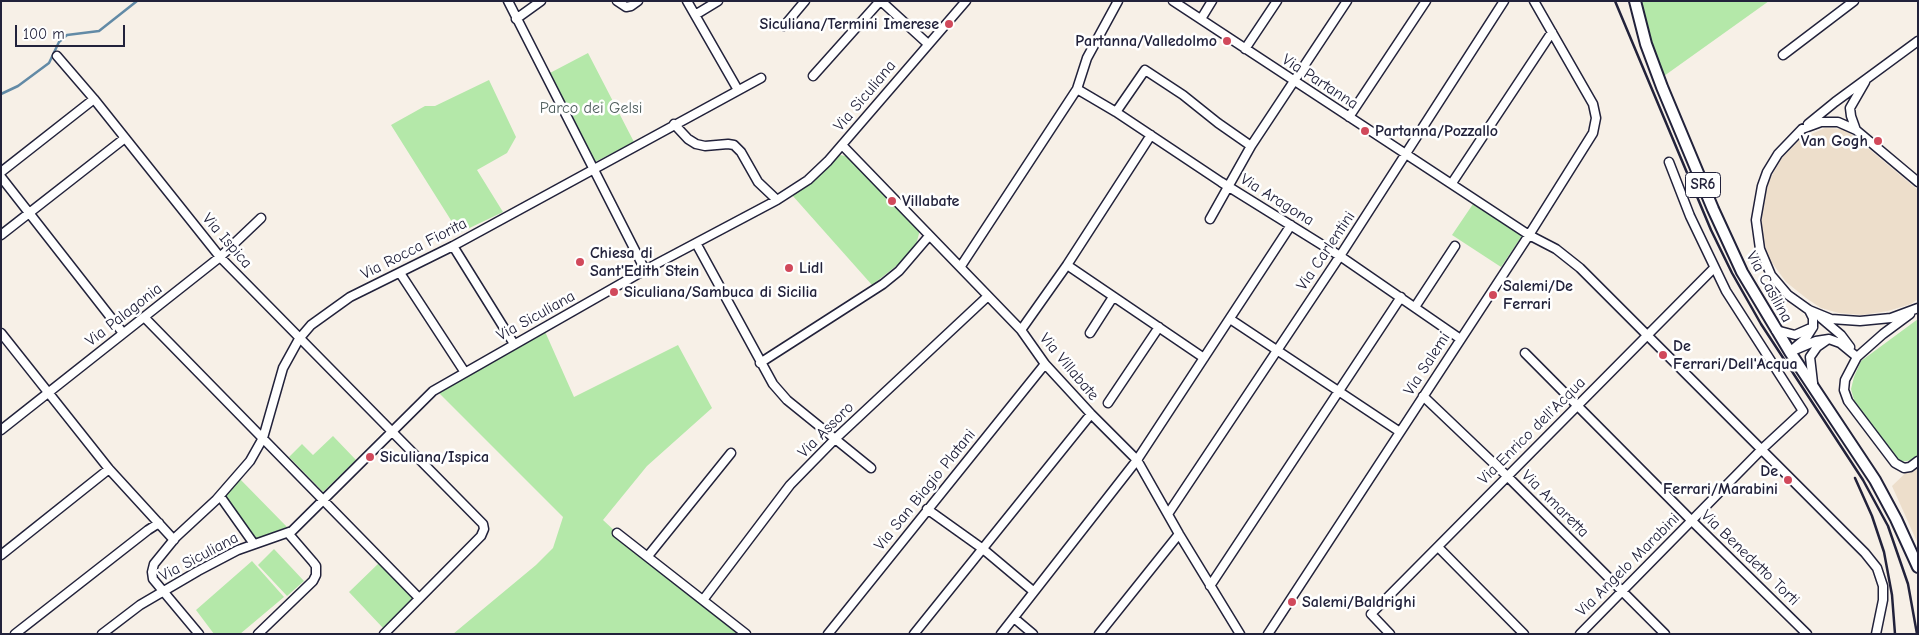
<!DOCTYPE html>
<style>
body{margin:0}
#map{position:relative;width:1919px;height:635px;overflow:hidden;background:#f7f0e7;font-family:"Comic Neue",sans-serif}
canvas{display:block}
.frame{position:absolute;inset:0;border:2px solid #22223b;pointer-events:none}
.scale{position:absolute;left:15px;top:25px;width:110px;height:22px;box-sizing:border-box;border:2px solid #22223b;border-top:0;padding-left:6px;font-size:15px;line-height:18px;white-space:nowrap;color:#22223b;-webkit-text-stroke:4px #fff;paint-order:stroke}
</style>
<div id="map">
<canvas width="1919" height="635"></canvas>
<div class="frame"></div>
<div class="scale">100 m</div>
</div>
<script>
const ctx = document.querySelector('canvas').getContext('2d');
ctx.lineJoin = 'round';
function paint(path, color) { ctx.fillStyle = color; ctx.fill(path, 'evenodd'); }
const toPath = rows => new Path2D(rows.map(r => 'M' + r).join(''));
function stroke(path, color, width, dash) { ctx.strokeStyle = color; ctx.lineWidth = width; ctx.lineCap = dash ? 'butt' : 'round'; ctx.setLineDash(dash || []); ctx.stroke(path); }
function drawText(font, color, halo, rows, align = 'center') {
  ctx.font = font + ' "Comic Neue",sans-serif'; ctx.lineWidth = 5; ctx.setLineDash([]); ctx.textBaseline = 'middle'; ctx.strokeStyle = halo; ctx.fillStyle = color; for (const [text, x, y, turn = 0] of rows) {
    ctx.save(); ctx.translate(x, y); ctx.rotate((+turn || 0) * Math.PI / 180); ctx.textAlign = isNaN(turn) ? turn : align; if (halo) ctx.strokeText(text, 0, 0); ctx.fillText(text, 0, 0); ctx.restore();
  }
}
const built = toPath([
 [1825,128,1845,129,1918,190,1918,299,1911,304,1888,311,1862,315,1839,313,1821,308,1806,298,1786,282,1770,260,1762,236,1761,215,1769,180,1782,158,1800,139],
 [1918,461,1918,544,1892,486]
]);
const green = toPath([
 [1640,1,1769,1,1664,76,1652,44],
 [588,53,634,142,593,163,548,74],
 [489,80,516,137,507,153,477,170,503,212,459,233,391,125,425,106,435,106],
 [840,155,851,157,920,230,916,245,900,263,872,285,792,195],
 [1473,204,1522,236,1501,267,1452,235],
 [1918,319,1918,456,1912,460,1901,462,1894,459,1855,404,1851,389,1854,377,1861,361],
 [543,327,574,397,678,345,712,408,647,466,603,520,617,533,746,634,453,634,536,565,553,548,563,517,437,391],
 [333,436,356,460,323,492,289,457,302,444,313,455],
 [238,477,287,527,253,540,221,496],
 [274,549,304,581,287,596,258,565],
 [252,561,284,597,240,634,214,634,196,610],
 [380,562,416,597,383,628,349,592]
]);
const stream = toPath([
 [1,94,18,86,49,63,59,42,67,35,99,31,137,1]
]);
const minor = toPath([
 [508,1,645,270],
 [617,1,626,7,631,6,638,1],
 [687,1,738,90],
 [881,1,928,44],
 [1173,1,1529,235,1556,249,1580,268,1865,553,1877,568,1883,586,1883,600,1876,634],
 [695,15,718,1],
 [516,19,541,1],
 [1201,19,1212,1],
 [784,26,805,1],
 [1245,49,1277,1],
 [1783,55,1854,1],
 [57,56,94,99,220,257,483,524,484,529,481,536,384,634],
 [813,76,880,1],
 [1077,89,1116,112,1221,182,1340,256,1459,338],
 [1116,112,1145,70,1183,95,1218,123,1251,146],
 [1349,117,1426,1],
 [674,124,688,139,696,144,705,146,728,144,734,145,741,152,758,182,777,200],
 [1808,124,1835,102,1918,41],
 [1856,130,1851,116,1850,108,1865,82],
 [842,145,1021,330,1045,364,1091,414,1137,460,1179,534,1240,634],
 [1,172,94,99],
 [1,177,123,333],
 [1918,182,1856,130,1838,122,1821,122,1802,129,1778,154,1767,172,1762,186,1756,220,1760,249,1771,275,1788,295,1809,310,1831,319,1860,321,1891,318,1918,308],
 [1452,183,1552,32],
 [1210,219,1251,146,1347,1],
 [1,235,125,138],
 [696,243,773,384,787,400,871,468],
 [453,246,514,344],
 [1067,265,1204,358],
 [961,266,1077,89,1087,58,1118,1],
 [400,273,464,371],
 [1415,307,1455,246],
 [1910,314,1883,334,1857,357,1845,380,1844,390,1848,401,1895,463,1904,468,1910,467,1918,461],
 [144,317,419,598],
 [1821,318,1841,335,1850,347],
 [1230,319,1400,432],
 [1021,330,1067,265,1151,135],
 [1776,330,1795,335,1813,327],
 [1,333,109,469,174,540],
 [1090,333,1113,297],
 [1793,349,1806,338,1813,327,1813,318,1809,310],
 [1790,352,1816,341,1829,339,1840,343,1857,357],
 [1525,353,1692,521,1807,634],
 [760,363,883,284,899,271,929,236],
 [1813,383,1810,357,1817,347,1827,340],
 [1423,396,1507,476,1665,634],
 [1108,403,1159,327],
 [1,430,220,257,261,218],
 [220,496,254,544],
 [927,509,983,549,1033,591],
 [1168,514,1340,256,1504,1],
 [617,533,746,634],
 [1438,547,1524,634],
 [1,555,109,469],
 [648,556,731,453],
 [1210,586,1401,297],
 [703,600,790,485,835,439,988,296],
 [1014,618,1033,634],
 [15,634,148,530,159,523],
 [102,634,140,605,198,571,238,550,292,531,433,391,645,270,777,200,808,180,828,161,966,1],
 [199,634,153,579,152,572,154,564,176,537,216,500,250,461,263,438,283,368,299,339,311,325,350,297,453,246,761,78],
 [258,634,313,581,316,575,316,566,313,562,288,533],
 [828,634,1045,364],
 [914,634,1091,414],
 [1001,634,1137,460,1291,225],
 [1099,634,1179,534],
 [1268,634,1529,235,1593,133,1596,118,1593,104,1534,1],
 [1390,634,1371,614,1714,268],
 [1580,634,1762,449,1803,411,1726,291,1690,216,1669,162]
]);
const major = toPath([
 [1635,1,1646,44,1662,87,1713,209,1742,272,1790,352,1875,480,1896,519,1918,567]
]);
const rail = toPath([
 [1615,1,1711,230,1732,273,1761,324,1863,480,1888,526,1908,584,1917,634],
 [1855,478,1872,516,1884,552,1892,595,1895,634]
]);
const markers = [
 [949,24,5,"#d1495b"],
 [1227,41,5,"#d1495b"],
 [1365,131,5,"#d1495b"],
 [1878,141,5,"#d1495b"],
 [892,201,5,"#d1495b"],
 [580,262,5,"#d1495b"],
 [789,268,5,"#d1495b"],
 [614,292,5,"#d1495b"],
 [1493,295,5,"#d1495b"],
 [1663,355,5,"#d1495b"],
 [370,457,5,"#d1495b"],
 [1788,480,5,"#d1495b"],
 [1292,602,5,"#d1495b"]
];
const shields = [
 [1703,185,35]
];
const shieldNames = [
 ["SR6",1703,185]
];
const poiNames = [
 ["Siculiana/Termini Imerese",939,24,"right"],
 ["Partanna/Valledolmo",1217,41,"right"],
 ["Partanna/Pozzallo",1375,131],
 ["Van Gogh",1868,141,"right"],
 ["Villabate",902,201],
 ["Chiesa di",590,253],
 ["Sant'Edith Stein",590,271],
 ["Lidl",799,268],
 ["Salemi/De",1503,286],
 ["Ferrari",1503,304],
 ["Siculiana/Sambuca di Sicilia",624,292],
 ["De",1673,346],
 ["Ferrari/Dell'Acqua",1673,364],
 ["Siculiana/Ispica",380,457],
 ["De",1778,471,"right"],
 ["Ferrari/Marabini",1778,489,"right"],
 ["Salemi/Baldrighi",1302,602]
];
const streetNames = [
 ["Via Partanna",1320,82,33],
 ["Via Siculiana",865,96,-50],
 ["Via Aragona",1277,200,32],
 ["Via Ispica",227,241,49],
 ["Via Rocca Fiorita",414,249,-27],
 ["Via Carlentini",1326,251,-56],
 ["Via Casilina",1769,287,61],
 ["Via Palagonia",124,315,-38],
 ["Via Siculiana",536,316,-29],
 ["Via Salemi",1427,364,-57],
 ["Via Villabate",1069,367,50],
 ["Via Assoro",826,430,-45],
 ["Via Enrico dell'Acqua",1532,431,-45],
 ["Via San Biagio Platani",925,490,-51],
 ["Via Amaretta",1555,504,45],
 ["Via Siculiana",199,557,-28],
 ["Via Benedetto Torti",1750,558,44],
 ["Via Angelo Marabini",1628,565,-45]
];
const parkNames = [
 ["Parco dei Gelsi",591,108]
];
paint(built, '#eddecb');
paint(green, '#b4e8a9');
stroke(stream, '#628aa6', 2.5);
stroke(minor, '#22223b', 11);
stroke(major, '#22223b', 14);
stroke(minor, '#fff', 8);
stroke(major, '#fff', 10);
stroke(rail, '#22223b', 2.5);
for (const [x, y, r, color] of markers) { const dot = new Path2D(); dot.arc(x, y, r, 0, 2 * Math.PI); ctx.fillStyle = color; ctx.fill(dot); stroke(dot, '#fff', 2); }
for (const [x, y, w] of shields) { const box = new Path2D(); box.roundRect(x - w / 2, y - 12.5, w, 25, 4); ctx.fillStyle = '#fff'; ctx.fill(box); stroke(box, '#22223b', 1); }
drawText('bold 15px', '#22223b', null, shieldNames);
drawText('bold 16px', '#22223b', '#fff', poiNames, 'left');
drawText('16px', '#22223b', '#fff', streetNames);
drawText('16px', '#4e5d5c', '#fff', parkNames);
</script>
